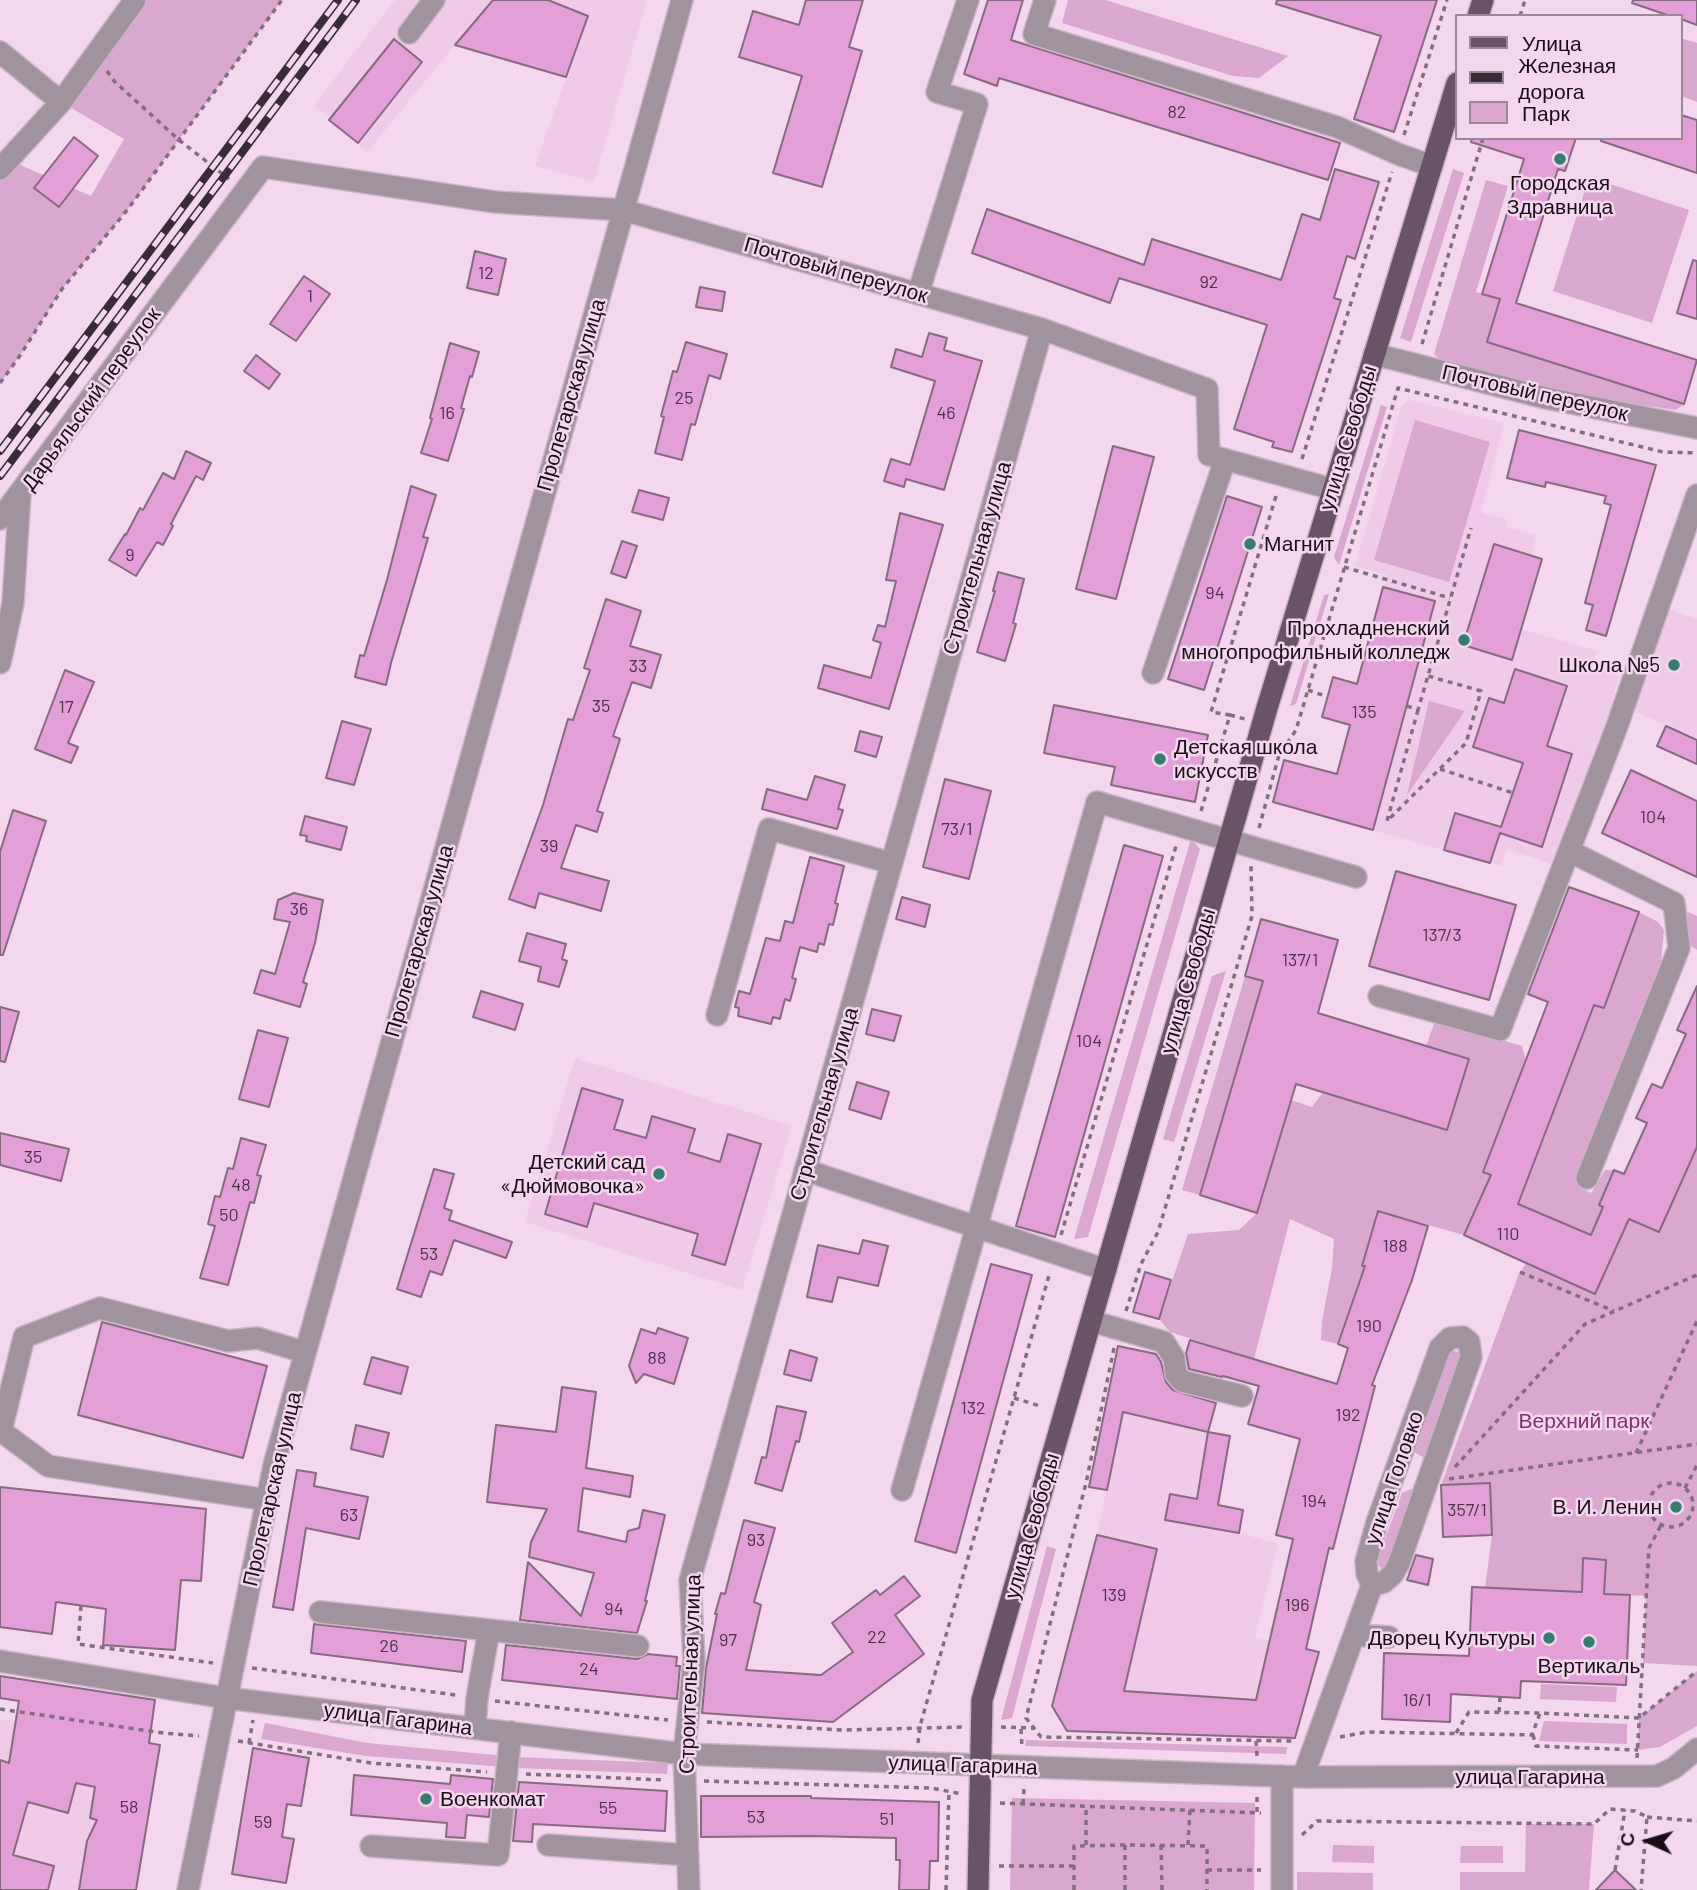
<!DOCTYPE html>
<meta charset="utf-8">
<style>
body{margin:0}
#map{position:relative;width:1697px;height:1890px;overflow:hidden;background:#f5d6ef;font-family:Barlow,sans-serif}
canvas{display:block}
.legend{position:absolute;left:1455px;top:14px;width:228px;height:126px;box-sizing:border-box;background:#f5d6ef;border:2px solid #9d8699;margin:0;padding:9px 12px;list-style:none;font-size:21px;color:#190e17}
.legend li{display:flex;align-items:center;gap:14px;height:35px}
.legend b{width:35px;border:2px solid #9d8699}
.north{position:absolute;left:1613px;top:1806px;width:70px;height:70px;-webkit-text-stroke:5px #f5d6ef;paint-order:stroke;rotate:274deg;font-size:19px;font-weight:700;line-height:28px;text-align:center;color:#190e17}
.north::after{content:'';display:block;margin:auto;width:24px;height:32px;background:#190e17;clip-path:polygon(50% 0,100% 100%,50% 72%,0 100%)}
</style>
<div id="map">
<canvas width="1697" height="1890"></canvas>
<ul class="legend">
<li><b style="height:9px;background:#6a5366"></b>Улица</li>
<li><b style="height:9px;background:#392b37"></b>Железная дорога</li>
<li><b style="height:19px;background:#d9a7d0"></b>Парк</li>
</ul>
<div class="north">С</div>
</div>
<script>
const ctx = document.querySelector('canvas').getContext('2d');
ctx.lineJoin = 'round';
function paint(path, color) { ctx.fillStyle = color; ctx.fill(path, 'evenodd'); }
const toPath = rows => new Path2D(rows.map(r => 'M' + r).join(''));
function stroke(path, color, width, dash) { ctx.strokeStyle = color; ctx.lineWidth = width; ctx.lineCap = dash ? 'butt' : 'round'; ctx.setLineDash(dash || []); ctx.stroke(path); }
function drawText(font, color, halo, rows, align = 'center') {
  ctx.font = font + ' Barlow,sans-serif'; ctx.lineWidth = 5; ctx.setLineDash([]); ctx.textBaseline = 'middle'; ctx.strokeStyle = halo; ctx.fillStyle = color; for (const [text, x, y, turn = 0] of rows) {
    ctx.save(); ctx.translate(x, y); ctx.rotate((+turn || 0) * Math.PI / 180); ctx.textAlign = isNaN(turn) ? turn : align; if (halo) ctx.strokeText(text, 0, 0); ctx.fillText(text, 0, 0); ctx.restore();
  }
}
const built = toPath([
 [395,0,492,0,367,152,314,105],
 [548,0,647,0,594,182,535,166,588,16],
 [1410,400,1504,423,1481,513,1507,519,1506,527,1536,535,1531,555,1542,559,1521,629,1597,651,1592,668,1619,676,1611,707,1556,865,1507,850,1501,866,1273,802,1284,760,1308,766,1332,794,1350,725,1322,717,1333,677,1357,683,1387,575,1355,566,1402,405],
 [1670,609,1697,619,1697,740,1635,711],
 [575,1058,792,1126,742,1290,525,1222],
 [1123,1412,1230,1436,1218,1505,1243,1510,1239,1533,1278,1544,1255,1638,1319,1652,1295,1738,1067,1731,1052,1706,1097,1535],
 [0,1719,91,1731,160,1745,136,1890,0,1890]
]);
const green = toPath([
 [135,0,282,0,128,209,62,289,19,357,0,383,0,170,9,160,91,196,124,139,61,102],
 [1068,0,1105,0,1288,56,1259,78,1233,76,1062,23],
 [1681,38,1697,43,1697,102,1681,96],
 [1453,169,1464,173,1411,342,1400,338],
 [1589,177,1689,210,1652,323,1553,291],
 [1486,180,1508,186,1476,292,1500,299,1487,342,1684,404,1676,410,1573,395,1438,358,1434,354],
 [1381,405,1387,407,1339,565,1334,557],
 [1415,420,1490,442,1449,582,1374,560],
 [1329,594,1296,704,1290,706,1324,595],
 [1429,701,1465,711,1407,795],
 [1191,839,1200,849,1088,1237,1074,1239],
 [1684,910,1697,916,1697,950,1684,942],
 [1639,912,1658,922,1664,930,1660,971,1640,1013,1578,1187,1591,1193,1605,1170,1614,1170,1599,1204,1603,1207,1591,1235,1560,1221,1553,1235,1528,1224,1534,1211,1518,1204,1594,1005,1604,1008],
 [1226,971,1174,1142,1163,1139,1212,976],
 [1245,976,1263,981,1200,1195,1182,1190],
 [1435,1021,1522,1046,1526,1061,1483,1172,1491,1175,1464,1235,1378,1211,1362,1265,1412,1280,1400,1308,1357,1291,1338,1344,1321,1340,1322,1321,1332,1268,1334,1239,1290,1219,1254,1359,1170,1332,1159,1319,1188,1234,1239,1230,1257,1213,1291,1100,1312,1107,1323,1092,1426,1046],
 [1697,1147,1697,1666,1643,1663,1646,1596,1604,1594,1605,1560,1583,1559,1582,1592,1485,1588,1492,1535,1490,1483,1441,1485,1518,1276,1526,1263,1595,1294,1629,1219,1659,1232],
 [1452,1351,1462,1352,1430,1456,1424,1458,1414,1452,1415,1445,1448,1354],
 [1411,1489,1417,1491,1386,1572,1378,1565,1379,1555,1402,1493],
 [1047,1546,1056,1549,1012,1718,1001,1720],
 [1697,1671,1697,1726,1660,1747,1638,1750,1639,1718],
 [1541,1684,1617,1687,1616,1702,1540,1699],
 [1544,1721,1627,1724,1627,1744,1539,1741],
 [265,1723,367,1743,516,1757,668,1763,667,1774,516,1768,366,1756,261,1739],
 [1026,1740,1287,1747,1286,1754,1025,1746],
 [1012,1798,1255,1803,1254,1890,1010,1890],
 [1526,1824,1594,1824,1589,1890,1460,1890,1460,1872,1525,1872],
 [1333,1845,1374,1846,1374,1863,1332,1862],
 [1461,1846,1503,1846,1503,1863,1460,1863],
 [1297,1872,1373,1873,1373,1890,1297,1890]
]);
const building = toPath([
 [493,0,548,0,588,16,566,77,455,45,493,0],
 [806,0,863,0,849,47,862,51,822,187,773,173,802,76,739,57,753,11,799,25,806,0],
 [988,0,1023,0,1011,40,1340,143,1328,180,999,78,997,86,964,74,988,0],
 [1277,0,1437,0,1394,132,1354,119,1381,36,1276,4,1277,0],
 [1633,0,1697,0,1697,25,1681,19,1681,16,1670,16,1632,3,1633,0],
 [394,39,422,62,358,143,329,120,394,39],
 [1681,115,1697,120,1697,173,1601,141,1601,138,1681,138,1681,115],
 [74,137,98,156,59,207,34,188,74,137],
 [1472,138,1576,138,1565,171,1558,169,1516,303,1697,360,1684,404,1487,342,1500,299,1482,294,1524,159,1471,142,1472,138],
 [1335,169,1379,182,1355,259,1347,256,1334,298,1341,300,1292,452,1272,447,1274,442,1234,429,1267,325,1119,278,1110,303,972,253,987,209,1144,265,1152,239,1281,280,1302,214,1320,220,1335,169],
 [475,251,506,259,498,295,467,288,475,251],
 [1693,260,1697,261,1697,319,1677,313,1693,260],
 [304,276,330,294,296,341,270,324,304,276],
 [700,287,725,292,722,311,696,307,700,287],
 [929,333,947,338,944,350,982,361,944,490,906,479,904,487,884,481,891,459,910,465,935,381,891,367,896,349,922,357,929,333],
 [686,342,727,354,720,379,709,375,695,425,691,424,682,460,655,453,664,417,661,416,673,371,677,372,686,342],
 [450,343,479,352,472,377,470,376,461,408,464,409,448,461,421,453,432,419,430,418,450,343],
 [256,355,280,374,269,389,244,371,256,355],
 [1519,430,1656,465,1606,636,1586,630,1593,605,1585,603,1611,505,1604,503,1606,496,1546,482,1545,487,1507,478,1519,430],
 [1113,446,1154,457,1116,599,1076,589,1113,446],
 [186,451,211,463,203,480,196,476,171,524,173,526,163,545,157,542,136,576,109,560,125,534,126,535,140,508,143,510,163,473,174,479,186,451],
 [411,486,436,495,423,537,428,538,391,663,386,685,355,677,360,655,364,656,387,580,411,486],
 [639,490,669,498,663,520,632,512,639,490],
 [1227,496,1262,507,1204,690,1168,679,1227,496],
 [900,513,943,525,889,709,818,688,824,665,871,678,881,643,873,640,878,625,885,627,896,581,886,580,900,513],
 [622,541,637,546,626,578,611,573,622,541],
 [1494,544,1542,559,1512,660,1463,645,1494,544],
 [998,572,1024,579,1013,623,1016,624,1005,661,977,652,995,591,993,591,998,572],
 [1383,587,1435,601,1373,830,1273,802,1284,760,1337,774,1350,725,1322,717,1333,677,1357,684,1383,587],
 [606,599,641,611,630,646,661,655,651,688,632,682,613,736,620,739,597,811,603,813,597,832,576,825,561,868,609,881,601,911,539,893,535,908,509,899,543,805,568,719,573,720,590,670,584,668,606,599],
 [1515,669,1567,686,1547,746,1572,754,1542,847,1500,833,1490,863,1444,850,1455,813,1501,827,1523,763,1473,747,1489,698,1504,703,1515,669],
 [65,670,94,682,68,743,78,747,71,763,35,749,65,670],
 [1054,705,1208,735,1195,802,1111,785,1115,767,1044,753,1054,705],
 [342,721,371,729,354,785,326,778,342,721],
 [1666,726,1697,740,1697,764,1657,746,1666,726],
 [860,731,882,737,876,757,855,751,860,731],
 [1631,770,1697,801,1697,877,1602,833,1631,770],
 [815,776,845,785,838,809,843,810,837,829,762,809,767,789,807,800,815,776],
 [945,779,991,791,969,879,923,867,945,779],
 [13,810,46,821,3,955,0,955,0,852,13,810],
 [305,816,347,827,341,850,306,841,307,836,300,835,305,816],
 [1124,845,1163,856,1055,1237,1016,1226,1124,845],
 [810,857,844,866,835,903,838,904,833,925,829,924,824,945,819,943,817,952,800,947,792,978,796,979,790,1001,785,999,780,1019,773,1017,771,1024,738,1016,739,1008,735,1007,739,991,750,994,766,938,780,941,785,921,793,923,810,857],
 [1396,871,1516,905,1489,1000,1369,966,1396,871],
 [1569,887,1639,912,1604,1008,1594,1005,1518,1204,1591,1235,1603,1207,1599,1205,1614,1170,1624,1174,1647,1123,1636,1118,1652,1084,1662,1088,1686,1034,1677,1030,1697,986,1697,1147,1659,1232,1629,1219,1595,1294,1464,1235,1491,1175,1483,1172,1548,1002,1528,994,1569,887],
 [294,893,323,900,315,943,303,982,307,984,300,1007,254,993,261,970,275,974,290,922,274,919,278,900,294,893],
 [902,897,930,905,925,927,896,919,902,897],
 [1261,919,1338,940,1318,1013,1469,1059,1447,1130,1296,1084,1257,1213,1200,1195,1263,981,1245,976,1261,919],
 [527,933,566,944,562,959,567,961,559,987,538,981,541,967,519,961,527,933],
 [481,991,523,1004,515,1030,473,1017,481,991],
 [0,1007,19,1012,5,1062,0,1061,0,1007],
 [872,1009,901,1016,894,1041,866,1034,872,1009],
 [258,1030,288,1038,269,1107,239,1099,258,1030],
 [857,1082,889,1092,881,1119,849,1109,857,1082],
 [582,1088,623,1100,614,1129,646,1138,652,1116,695,1129,688,1152,720,1162,728,1134,761,1144,725,1265,692,1255,698,1234,594,1203,587,1227,545,1214,582,1088],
 [0,1133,69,1149,61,1181,0,1165,0,1133],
 [241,1138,266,1145,257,1175,261,1176,254,1203,250,1202,228,1285,200,1278,215,1226,208,1224,215,1196,220,1197,228,1168,233,1169,241,1138],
 [434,1169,454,1174,444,1208,452,1211,449,1220,512,1242,506,1258,454,1240,442,1275,430,1271,421,1297,397,1289,434,1169],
 [1378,1211,1428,1226,1412,1280,1372,1385,1375,1386,1333,1549,1329,1548,1306,1649,1319,1652,1295,1738,1067,1731,1052,1706,1097,1535,1157,1549,1124,1691,1256,1700,1293,1539,1276,1535,1300,1439,1248,1424,1259,1386,1223,1376,1222,1377,1189,1369,1186,1353,1190,1340,1337,1384,1348,1348,1338,1344,1365,1266,1362,1266,1378,1211],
 [863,1240,888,1246,878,1286,838,1277,832,1302,807,1297,818,1245,859,1254,863,1240],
 [991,1264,1032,1275,956,1553,915,1541,991,1264],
 [1145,1272,1171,1280,1159,1319,1133,1312,1145,1272],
 [102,1322,267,1366,243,1458,78,1415,102,1322],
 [658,1328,688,1338,674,1384,644,1374,636,1383,629,1366,641,1329,656,1334,658,1328],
 [1118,1346,1156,1354,1161,1362,1166,1382,1173,1390,1216,1403,1208,1432,1123,1412,1107,1490,1089,1487,1118,1346],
 [790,1350,817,1358,811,1381,784,1374,790,1350],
 [372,1357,408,1367,401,1394,364,1384,372,1357],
 [562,1387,596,1392,586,1468,633,1476,630,1497,583,1488,578,1531,626,1542,628,1531,639,1528,643,1510,665,1515,645,1601,647,1601,637,1633,520,1620,528,1562,581,1616,594,1573,529,1557,531,1542,547,1509,487,1502,496,1425,556,1432,562,1387],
 [777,1406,806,1412,799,1442,796,1441,782,1491,755,1483,762,1457,766,1458,777,1406],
 [356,1425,389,1433,383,1457,351,1449,356,1425],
 [1208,1432,1230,1436,1218,1505,1243,1510,1239,1533,1165,1520,1170,1494,1197,1499,1208,1432],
 [297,1470,316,1473,314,1486,368,1497,359,1539,306,1528,293,1610,273,1607,297,1470],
 [1490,1483,1492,1535,1443,1537,1441,1485,1490,1483],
 [0,1487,206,1509,201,1581,181,1580,175,1650,103,1645,106,1609,56,1602,52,1634,0,1627,0,1487],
 [744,1520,775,1528,754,1602,761,1605,746,1670,821,1675,853,1652,832,1623,876,1590,880,1595,904,1576,920,1596,895,1615,924,1654,833,1722,702,1713,706,1668,717,1614,715,1614,721,1593,725,1594,744,1520],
 [1416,1555,1433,1559,1428,1585,1407,1580,1416,1555],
 [1583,1558,1606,1560,1604,1594,1630,1595,1626,1685,1521,1681,1520,1698,1451,1694,1450,1722,1382,1719,1384,1653,1469,1656,1472,1587,1582,1592,1583,1558],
 [314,1624,466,1641,462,1672,311,1653,314,1624],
 [506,1645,637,1659,648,1654,677,1657,676,1666,680,1666,677,1699,502,1680,506,1645],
 [0,1676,155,1700,149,1743,160,1745,136,1890,79,1890,87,1841,97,1820,90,1818,95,1787,76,1783,68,1813,28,1802,13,1855,54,1866,48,1890,0,1890,0,1760,9,1763,19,1701,0,1698,0,1676],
 [253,1748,309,1758,301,1806,287,1804,282,1837,294,1839,286,1883,232,1874,253,1748],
 [354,1775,450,1784,451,1775,493,1779,489,1817,467,1815,465,1838,446,1837,447,1823,351,1815,354,1775],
 [519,1782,667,1791,665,1831,533,1824,532,1842,513,1841,519,1782],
 [701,1796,811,1796,811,1798,939,1802,938,1861,930,1861,929,1890,899,1890,900,1860,896,1860,896,1838,811,1836,701,1837,701,1796],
 [1615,1870,1636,1890,1596,1890,1615,1870]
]);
const path = toPath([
 [1520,16,1525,0],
 [107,71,114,81,179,140,229,179],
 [1404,135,1447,0],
 [1422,344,1483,138],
 [0,383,19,357,62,289,128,209,282,0],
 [1302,459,1392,172],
 [1344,567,1450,598],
 [1308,690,1328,697],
 [1407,706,1418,710,1471,528],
 [1418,710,1387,821,1466,743,1481,691,1428,676],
 [1230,715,1245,719],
 [1440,769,1513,793],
 [1201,811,1230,715,1211,712,1276,496],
 [1259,828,1279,755,1296,730,1398,388,1663,452,1697,453],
 [1061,1235,1176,846],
 [1520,1272,1614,1311],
 [1126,1311,1141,1264,1158,1232,1252,916,1251,866],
 [1114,1348,1086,1483,1026,1718,1041,1737,1294,1741],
 [1014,1398,1040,1406],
 [1636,1453,1697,1321],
 [1455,1467,1585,1324,1697,1275],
 [1449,1479,1697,1444],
 '1649 1505a22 22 0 1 1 44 0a22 22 0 1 1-44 0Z',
 [1685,1488,1697,1465],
 [81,1606,78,1644,213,1663],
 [252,1668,456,1695],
 [495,1701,668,1720],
 [0,1709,163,1733,199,1736],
 [1499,1712,1500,1697],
 [707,1722,842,1730,962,1727],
 [1001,1727,1034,1728],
 [1021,1729,1022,1746],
 [1456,1733,1469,1712,1540,1713],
 [1533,1735,1536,1746,1638,1750],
 [1340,1737,1367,1732,1532,1735,1540,1713,1639,1718,1697,1671],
 [238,1741,371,1763,487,1772],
 [1256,1741,1257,1756],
 [249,1743,253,1720],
 [918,1743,920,1726,1050,1272],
 [1637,1758,1649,1548,1661,1525],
 [526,1774,665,1780],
 [704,1781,931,1788,962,1794],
 [1000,1803,1261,1813],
 [1023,1804,1024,1788],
 [1257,1812,1257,1795],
 [1647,1817,1697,1821],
 [1302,1835,1317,1821,1594,1824,1610,1809,1635,1811,1647,1817,1641,1890],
 [1086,1845,1086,1806],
 [1125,1845,1125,1890],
 [1161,1845,1162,1890],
 [1188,1845,1190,1809],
 [999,1866,1074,1866],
 [1207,1870,1261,1870],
 [1615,1870,1625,1810],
 [946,1890,949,1792],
 [1074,1890,1074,1846,1125,1845,1207,1846,1207,1890]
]);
const minor = toPath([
 [1045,0,1034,34,1337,127,1398,154,1432,166],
 [409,33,434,0],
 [0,52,61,102],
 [0,169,61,102,135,0],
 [918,294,977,104,937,92,968,0],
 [1374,354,1546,398,1697,428],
 [0,519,263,167,495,202,623,210,1042,329,1207,389,1209,455,1332,489],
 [0,663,13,603,20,493],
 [1153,673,1225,460],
 [1569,851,1674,903,1679,948,1587,1178],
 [1379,996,1500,1030,1616,729,1697,495],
 [717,1015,769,829,891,863],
 [805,1170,1106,1270],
 [1091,1321,1164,1342,1174,1358,1176,1374,1182,1381,1242,1396],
 [902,1490,1097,802,1356,877],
 [267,1500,48,1466,1,1431,24,1337,100,1308,228,1341,257,1338,304,1352],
 [320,1612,489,1630],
 [1354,1635,1389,1637],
 [0,1661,226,1698,684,1754,1303,1777,1657,1776,1674,1768,1697,1749],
 [475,1728,477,1698,489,1630,638,1646],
 [1303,1777,1372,1585,1367,1574,1366,1561,1377,1522,1440,1348,1450,1338,1463,1337,1469,1342,1471,1357,1399,1563,1393,1574,1384,1582,1372,1585],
 [548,1845,688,1855],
 [371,1846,498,1855,511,1732],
 [188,1890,274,1465,682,0],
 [689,1890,684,1754,694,1661,690,1580,1042,329],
 [1282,1890,1282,1776]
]);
const major = toPath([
 [1478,16,1483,0],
 [978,1890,982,1700,1267,708,1457,83]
]);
const rail = toPath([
 [0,451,338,0],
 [0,476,356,0]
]);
const markers = [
 [1560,159,7,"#367c71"],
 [1250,544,7,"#367c71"],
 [1464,640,7,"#367c71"],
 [1674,665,7,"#367c71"],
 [1160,759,7,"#367c71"],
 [659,1174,7,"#367c71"],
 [1676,1507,7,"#367c71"],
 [1549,1638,7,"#367c71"],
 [1589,1642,7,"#367c71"],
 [426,1799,7,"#367c71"]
];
const numberNames = [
 ["82",1177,112],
 ["12",486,273],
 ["92",1209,282],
 ["1",310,296],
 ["25",684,398],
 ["16",447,413],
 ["46",946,413],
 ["9",130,555],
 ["94",1215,593],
 ["33",638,666],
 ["35",601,706],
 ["17",66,707],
 ["135",1364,712],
 ["104",1653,817],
 ["73/1",957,829],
 ["39",549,846],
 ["36",299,909],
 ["137/3",1442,935],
 ["137/1",1300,960],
 ["104",1089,1041],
 ["35",33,1157],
 ["48",241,1185],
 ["50",229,1215],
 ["110",1508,1234],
 ["188",1395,1246],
 ["53",429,1254],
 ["190",1369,1326],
 ["88",657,1358],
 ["132",973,1408],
 ["192",1348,1415],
 ["194",1314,1501],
 ["357/1",1467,1510],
 ["63",349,1515],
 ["93",756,1540],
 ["139",1114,1595],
 ["196",1297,1605],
 ["94",614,1609],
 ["22",877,1637],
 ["97",728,1640],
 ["26",389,1646],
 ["24",589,1669],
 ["16/1",1417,1700],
 ["58",129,1807],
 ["55",608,1808],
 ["53",756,1817],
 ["51",887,1819],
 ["59",263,1822]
];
const poiNames = [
 ["Городская",1560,183,"center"],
 ["Здравница",1560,207,"center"],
 ["Магнит",1264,544,"left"],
 ["Прохладненский",1450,628],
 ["многопрофильный колледж",1450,652],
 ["Школа №5",1660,665],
 ["Детская школа",1174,747,"left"],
 ["искусств",1174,771,"left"],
 ["Детский сад",645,1162],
 ["«Дюймовочка»",645,1186],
 ["В. И. Ленин",1662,1507],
 ["Дворец Культуры",1535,1638],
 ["Вертикаль",1589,1666,"center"],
 ["Военкомат",440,1799,"left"]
];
const streetNames = [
 ["Почтовый переулок",836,270,16],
 ["Почтовый переулок",1535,393,13],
 ["Пролетарская улица",571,395,-74],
 ["Дарьяльский переулок",91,399,-54],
 ["улица Свободы",1348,438,-73],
 ["Строительная улица",977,558,-74],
 ["Пролетарская улица",419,941,-74],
 ["улица Свободы",1188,981,-74],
 ["Строительная улица",824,1104,-74],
 ["улица Головко",1394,1478,-71],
 ["Пролетарская улица",272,1489,-77],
 ["улица Свободы",1032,1526,-74],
 ["Строительная улица",690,1674,-88],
 ["улица Гагарина",398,1719,7],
 ["улица Гагарина",963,1765,2],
 ["улица Гагарина",1530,1777]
];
const parkNames = [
 ["Верхний парк",1584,1421]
];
paint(built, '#f0cae9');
paint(green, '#d9a7d0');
paint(building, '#e39fd8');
stroke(building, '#856a81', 2);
stroke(minor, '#cdb2c8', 24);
stroke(major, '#cdb2c8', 24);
stroke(path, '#826e7f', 3.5, [5, 5]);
stroke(minor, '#a0939e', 21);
stroke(major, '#6a5366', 21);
stroke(rail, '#392b37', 8);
stroke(rail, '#f5d6ef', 5, [16]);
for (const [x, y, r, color] of markers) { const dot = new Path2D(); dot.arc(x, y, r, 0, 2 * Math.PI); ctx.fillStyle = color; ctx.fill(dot); stroke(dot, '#f5d6ef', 2.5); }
drawText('18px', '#4c3247', null, numberNames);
drawText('21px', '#190e17', '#f5d6ef', poiNames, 'right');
drawText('21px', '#190e17', '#f5d6ef', streetNames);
drawText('21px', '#803077', '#f5d6ef', parkNames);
</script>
